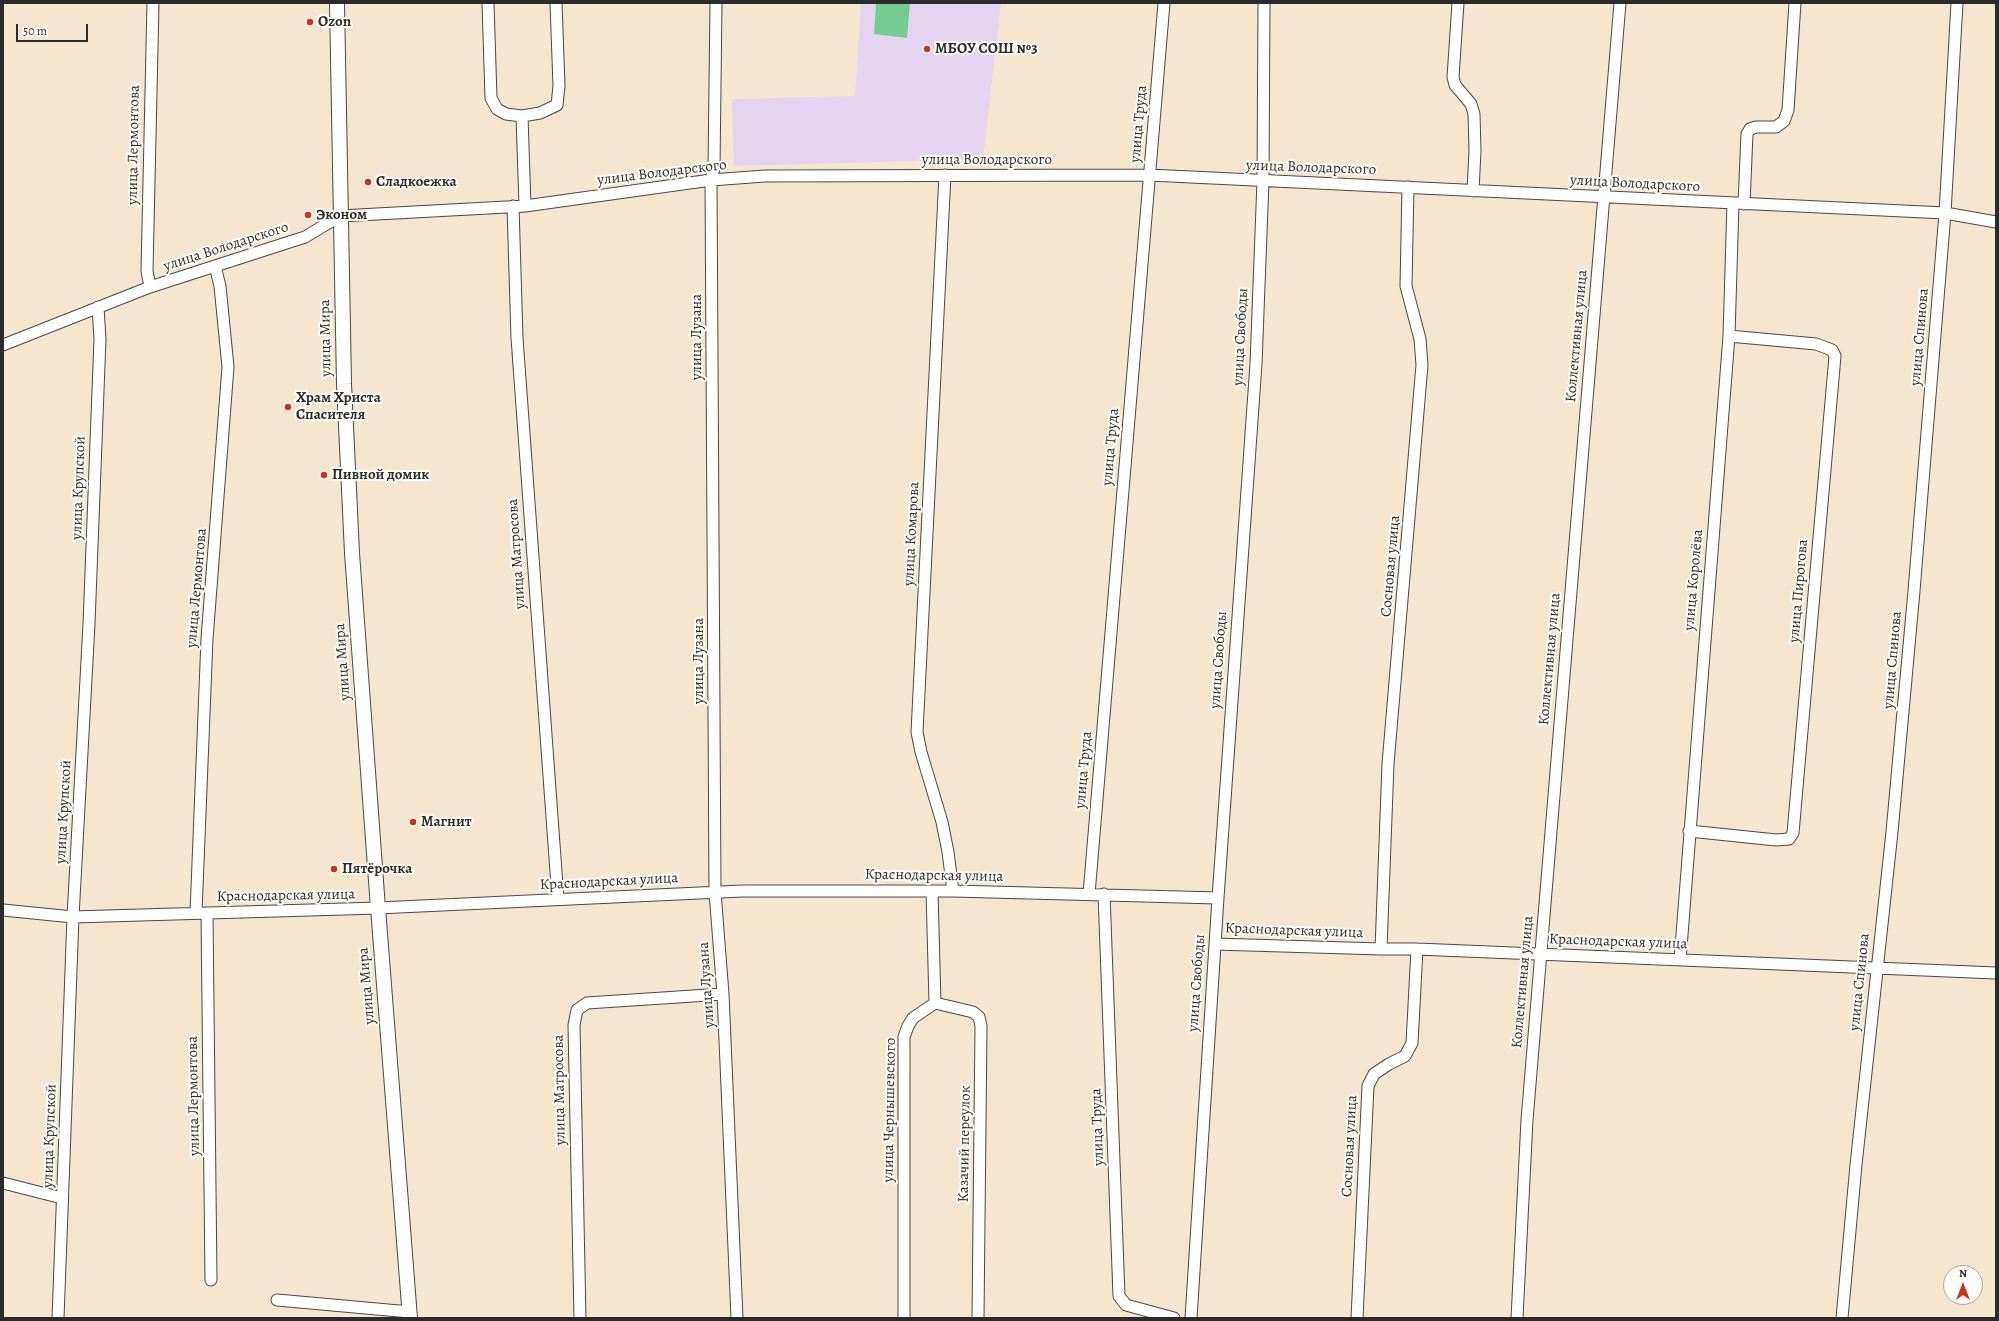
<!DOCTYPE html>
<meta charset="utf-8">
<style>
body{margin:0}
#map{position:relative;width:1999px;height:1321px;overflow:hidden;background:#f5e7cf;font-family:Alegreya,serif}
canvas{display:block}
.frame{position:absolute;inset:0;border:4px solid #2b2b2b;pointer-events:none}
.north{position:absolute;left:1943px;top:1265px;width:40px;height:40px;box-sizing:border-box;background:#fdfcf7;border:1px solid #a9a8a5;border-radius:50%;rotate:0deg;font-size:11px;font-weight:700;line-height:16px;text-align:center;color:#2b2b2b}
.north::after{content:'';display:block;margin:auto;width:14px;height:18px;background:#c8321e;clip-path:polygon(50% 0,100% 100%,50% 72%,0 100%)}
.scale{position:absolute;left:16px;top:24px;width:72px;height:18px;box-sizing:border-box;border:2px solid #2b2b2b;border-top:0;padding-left:5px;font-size:12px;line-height:14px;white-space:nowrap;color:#2b2b2b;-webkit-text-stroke:3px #fdfcf7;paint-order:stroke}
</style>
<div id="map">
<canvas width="1999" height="1321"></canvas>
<div class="frame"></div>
<div class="north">N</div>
<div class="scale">50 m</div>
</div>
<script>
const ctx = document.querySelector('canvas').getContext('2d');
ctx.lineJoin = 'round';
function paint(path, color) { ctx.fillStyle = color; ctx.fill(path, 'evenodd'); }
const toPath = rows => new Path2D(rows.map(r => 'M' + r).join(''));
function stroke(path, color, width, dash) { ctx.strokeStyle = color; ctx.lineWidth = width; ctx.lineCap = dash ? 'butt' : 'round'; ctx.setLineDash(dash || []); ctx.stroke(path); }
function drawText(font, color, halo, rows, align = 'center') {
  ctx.font = font + ' Alegreya,serif'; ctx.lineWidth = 4; ctx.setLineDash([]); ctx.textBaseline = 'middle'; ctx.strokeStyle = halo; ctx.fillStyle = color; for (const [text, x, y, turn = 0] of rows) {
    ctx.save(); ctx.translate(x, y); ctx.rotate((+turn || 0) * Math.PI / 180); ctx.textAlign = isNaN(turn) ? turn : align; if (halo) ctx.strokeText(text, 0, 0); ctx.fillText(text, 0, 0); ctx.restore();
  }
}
const built = toPath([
 [861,3,1001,3,983,159,734,166,732,99,855,96]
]);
const green = toPath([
 [876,3,910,3,907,38,874,34]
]);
const minor = toPath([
 [488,3,491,98,497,109,506,114,522,116],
 [716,3,714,168,711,180,715,892,723,994,737,1318],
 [1458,3,1453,77,1455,85,1471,104,1474,114,1475,151,1473,191],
 [945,175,917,732,921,752,942,822,948,852,953,891],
 [1744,204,1747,134,1750,129,1756,127,1776,127,1784,121,1788,110,1795,3],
 [513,206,517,338,558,899],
 [525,206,522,116,540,113,557,105,559,86,556,3],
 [150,287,147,271,153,3],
 [3,345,150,287,305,237,340,216,525,206,711,180,765,176,1149,175,1945,213,1996,222],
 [1689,831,1776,840,1789,839,1793,833,1835,356,1832,350,1816,344,1729,336],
 [932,891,935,1003],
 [1089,894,1164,3],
 [1104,894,1119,1296,1126,1305,1174,1318],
 [3,910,73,917,378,908,742,891,953,891,1218,898],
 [196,913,207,639,228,367,220,286,215,266],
 [207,913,211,1280],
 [1215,944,1381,949,1417,949,1996,973],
 [1381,949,1388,764,1422,365,1420,339,1406,286,1408,187],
 [1680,960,1729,336,1733,203],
 [935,1003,973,1012,979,1017,981,1026,978,1318],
 [3,1183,62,1198],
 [277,1300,410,1312],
 [58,1318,73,917,89,624,100,339,98,307],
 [580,1318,574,1025,577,1010,587,1003,723,994],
 [904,1318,904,1037,908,1026,913,1018,935,1003],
 [1191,1318,1218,898,1256,364,1263,181,1264,3],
 [1357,1318,1368,1086,1374,1074,1389,1064,1405,1056,1412,1043,1417,949],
 [1517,1318,1527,1120,1620,3],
 [1842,1318,1856,1165,1892,832,1914,591,1945,213,1957,3]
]);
const major = toPath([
 [337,3,344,384,352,553,378,908,410,1318]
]);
const markers = [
 [310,22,4,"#c8321e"],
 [927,49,4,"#c8321e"],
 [368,182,4,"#c8321e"],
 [308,215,4,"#c8321e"],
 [288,407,4,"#c8321e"],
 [324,475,4,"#c8321e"],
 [413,822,4,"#c8321e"],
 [334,869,4,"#c8321e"]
];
const poiNames = [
 ["Ozon",318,22],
 ["МБОУ СОШ №3",935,49],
 ["Сладкоежка",376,182],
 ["Эконом",316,215],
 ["Храм Христа",296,398],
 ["Спасителя",296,415],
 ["Пивной домик",332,475],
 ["Магнит",421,822],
 ["Пятёрочка",342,869]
];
const streetNames = [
 ["улица Труда",1139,124,-85],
 ["улица Лермонтова",134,145,-89],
 ["улица Володарского",987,160],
 ["улица Володарского",1311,168,2],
 ["улица Володарского",662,173,-7],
 ["улица Володарского",1635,184,3],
 ["улица Володарского",226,247,-18],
 ["Коллективная улица",1577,336,-85],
 ["улица Лузана",697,337,-90],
 ["улица Свободы",1241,337,-87],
 ["улица Спинова",1920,337,-85],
 ["улица Мира",326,338,-91],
 ["улица Труда",1111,447,-85],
 ["улица Крупской",79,488,-88],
 ["улица Комарова",912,534,-87],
 ["улица Матросова",517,554,-94],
 ["Сосновая улица",1391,566,-85],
 ["улица Королёва",1694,580,-85],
 ["улица Лермонтова",197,588,-85],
 ["улица Пирогова",1799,591,-85],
 ["Коллективная улица",1550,659,-85],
 ["улица Свободы",1219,660,-86],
 ["улица Спинова",1893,660,-85],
 ["улица Лузана",699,661,-90],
 ["улица Мира",343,662,-94],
 ["улица Труда",1084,770,-85],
 ["улица Крупской",64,812,-87],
 ["Краснодарская улица",934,876,1],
 ["Краснодарская улица",609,882,-3],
 ["Краснодарская улица",286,896,-1],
 ["Краснодарская улица",1294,931,2],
 ["Краснодарская улица",1618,942,2],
 ["Коллективная улица",1523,982,-85],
 ["улица Спинова",1860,982,-84],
 ["улица Свободы",1197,983,-86],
 ["улица Лузана",707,985,-94],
 ["улица Мира",367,986,-95],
 ["улица Матросова",560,1090,-91],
 ["улица Лермонтова",194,1096,-91],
 ["улица Чернышевского",890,1110,-89],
 ["улица Труда",1098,1127,-92],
 ["улица Крупской",50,1136,-88],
 ["Казачий переулок",965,1144,-89],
 ["Сосновая улица",1350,1146,-87]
];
paint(built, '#e4d3f1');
paint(green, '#74cc92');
stroke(minor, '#494744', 13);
stroke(major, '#494744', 16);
stroke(minor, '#fff', 11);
stroke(major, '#fff', 14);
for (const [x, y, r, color] of markers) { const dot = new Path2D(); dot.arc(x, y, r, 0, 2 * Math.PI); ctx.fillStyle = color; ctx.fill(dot); stroke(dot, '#fdfcf7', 1.5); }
drawText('bold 15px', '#2b2b2b', '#fdfcf7', poiNames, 'left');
drawText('15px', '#2b2b2b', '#fdfcf7', streetNames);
</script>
